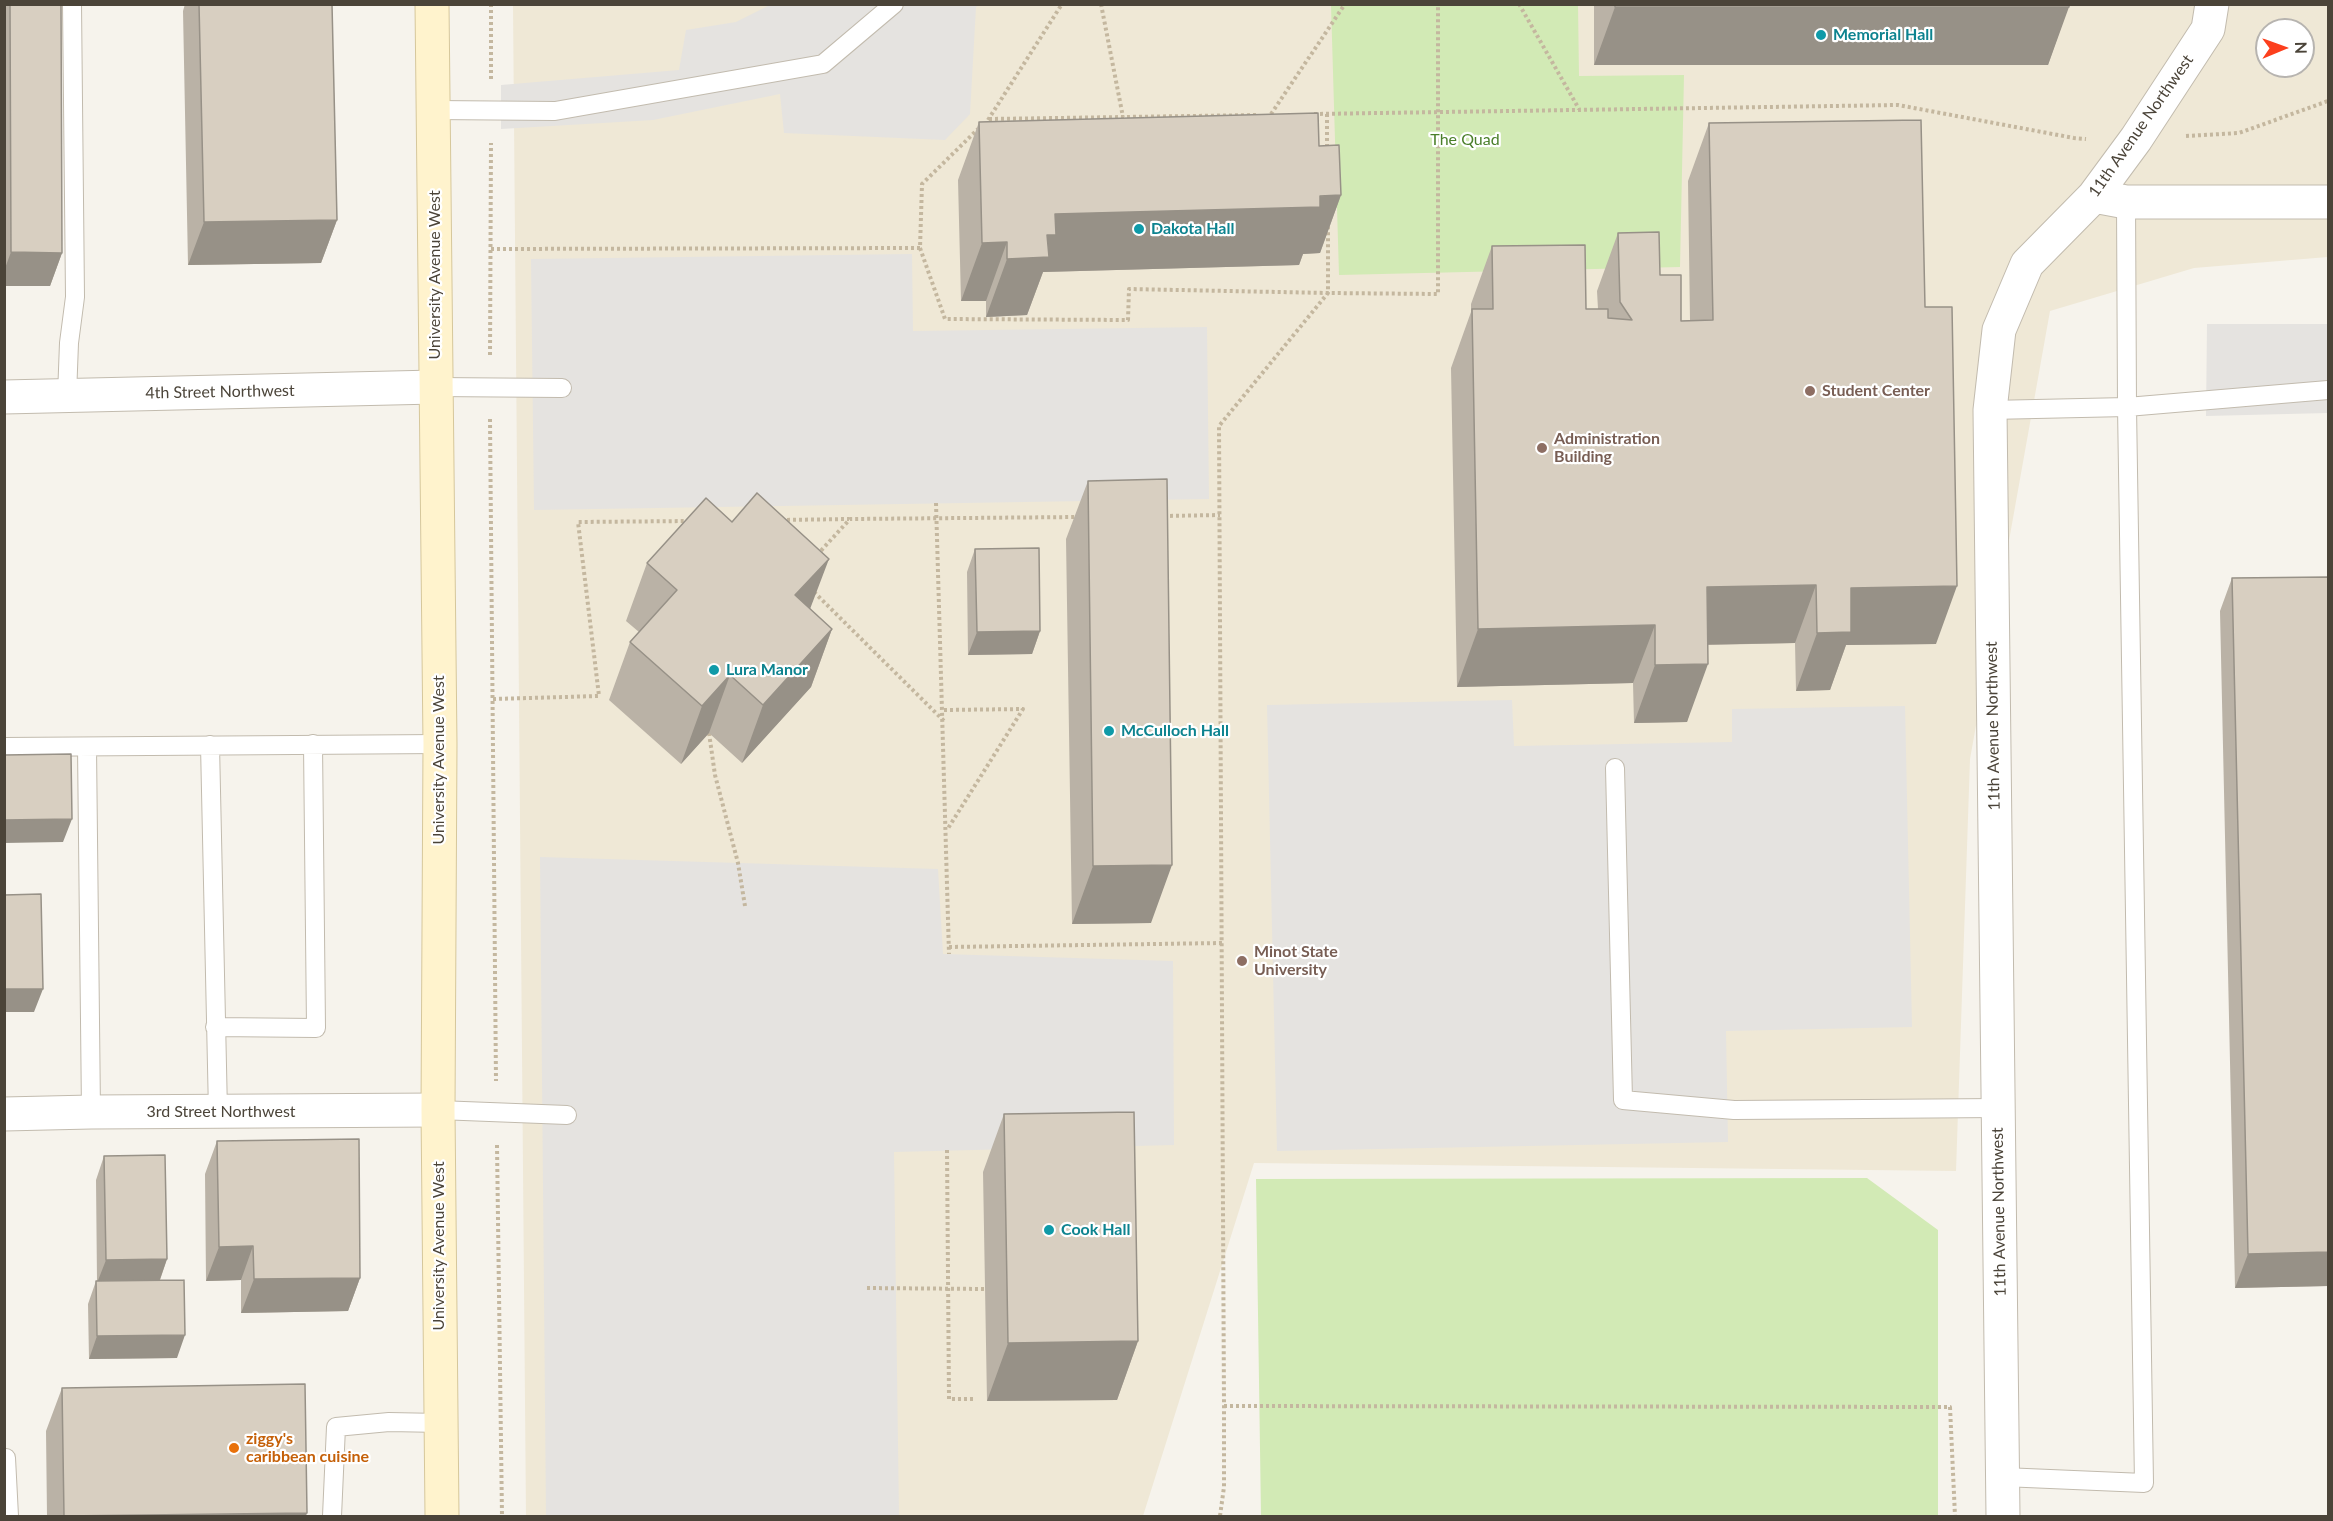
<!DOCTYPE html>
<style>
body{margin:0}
#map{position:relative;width:2333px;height:1521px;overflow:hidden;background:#f6f3ec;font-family:Lato,sans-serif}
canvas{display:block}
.frame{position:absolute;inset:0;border:6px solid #4b4439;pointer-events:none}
.north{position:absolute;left:2255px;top:18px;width:60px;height:60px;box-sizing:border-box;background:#fff;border:2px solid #b7b4b0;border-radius:50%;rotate:89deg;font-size:16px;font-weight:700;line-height:24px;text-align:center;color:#4b4439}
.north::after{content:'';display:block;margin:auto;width:21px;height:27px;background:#fc3f1d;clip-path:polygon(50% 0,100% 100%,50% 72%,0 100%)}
</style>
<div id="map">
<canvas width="2333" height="1521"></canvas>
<div class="frame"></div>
<div class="north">N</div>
</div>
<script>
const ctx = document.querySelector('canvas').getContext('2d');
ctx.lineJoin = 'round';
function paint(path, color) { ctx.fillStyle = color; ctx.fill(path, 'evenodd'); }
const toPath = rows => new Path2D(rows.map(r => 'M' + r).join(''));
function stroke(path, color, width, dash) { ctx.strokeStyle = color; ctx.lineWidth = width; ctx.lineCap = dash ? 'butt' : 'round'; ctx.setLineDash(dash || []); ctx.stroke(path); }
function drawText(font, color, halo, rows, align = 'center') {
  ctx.font = font + ' Lato,sans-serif'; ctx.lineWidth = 4.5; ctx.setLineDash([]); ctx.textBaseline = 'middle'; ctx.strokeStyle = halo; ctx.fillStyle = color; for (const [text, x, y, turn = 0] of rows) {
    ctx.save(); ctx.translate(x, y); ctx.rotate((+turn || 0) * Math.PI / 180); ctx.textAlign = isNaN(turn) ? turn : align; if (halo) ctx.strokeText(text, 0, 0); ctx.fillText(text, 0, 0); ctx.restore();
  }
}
const education = toPath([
 [513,5,2328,5,2328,257,2194,268,2050,311,1970,759,1956,1171,1254,1163,1143,1516,526,1516],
 [2267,30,2303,30,2303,66,2267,66]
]);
const green = toPath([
 [1331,5,1578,5,1579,76,1684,75,1680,267,1339,275],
 [1867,1178,1938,1230,1938,1516,1261,1516,1256,1179]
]);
const parking = toPath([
 [770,5,979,5,976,7,970,114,945,140,784,133,780,94,653,120,501,129,501,85,679,70,686,30,736,22],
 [912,254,913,331,1207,327,1209,499,534,510,531,259],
 [2207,324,2328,324,2328,413,2206,416],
 [1512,700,1514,746,1732,742,1732,709,1905,706,1912,1027,1726,1031,1728,1142,1277,1151,1267,705],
 [540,857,938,869,943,954,1173,961,1174,1145,894,1152,899,1516,546,1516]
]);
const path = toPath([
 [1101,4,1123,117],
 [1519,4,1579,109],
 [491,79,491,4],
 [1271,114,1345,4],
 [1314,114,1898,105,2074,138,2086,139],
 [1327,114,1327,150],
 [989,119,1258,115],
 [988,120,1062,4],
 [2186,136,2239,133,2328,101],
 [920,248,945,319,1128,320,1129,289,1328,293,1328,226],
 [491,249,920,248,922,184,978,129],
 [490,355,491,143],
 [490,419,496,1081],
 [936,503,949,954],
 [1164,516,1220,515],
 [781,520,849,519],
 [817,555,850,519,1079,517],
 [814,592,944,721],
 [493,699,599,696,578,522,690,521],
 [944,710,1023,709,947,830],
 [709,733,715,775,738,863,745,906],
 [949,947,1222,943],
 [497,1145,502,1516],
 [947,1150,949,1399,976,1399],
 [867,1288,984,1289],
 [1224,1406,1950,1407,1955,1516],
 [1220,1516,1224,1487,1224,1406,1219,426,1328,293,1438,294,1438,4]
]);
const lane = toPath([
 [434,110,555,111,823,64,894,4],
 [2126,202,2127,407,2328,390],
 [435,387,562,388],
 [67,396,69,343,75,297,72,4],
 [1990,410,2127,407,2144,1483,2003,1477],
 [210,745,218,1112],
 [4,747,440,744],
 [87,747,91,1112],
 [1615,768,1623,1100,1734,1110,1998,1108],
 [215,1027,316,1028,313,744],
 [438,1110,567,1115],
 [6,1458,9,1516],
 [332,1516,336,1427,389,1422,441,1423]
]);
const street = toPath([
 [2094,196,2126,202,2328,202],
 [4,397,435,387],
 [4,1114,91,1112,438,1110],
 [2003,1516,1990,410,1999,330,2027,264,2094,196,2136,139,2208,29,2212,4]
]);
const secondary = toPath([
 [432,4,440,744,438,1110,442,1516]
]);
const wall = toPath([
 [4,4,61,4,62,253,50,286,4,286],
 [185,4,332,4,337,220,321,263,188,265,183,11],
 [1594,4,2069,4,2048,65,1594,65],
 [979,122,1319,146,1341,195,1320,253,1303,254,1299,265,1043,272,1027,315,986,317,986,301,961,301,958,180],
 [1709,123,1925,307,1936,644,1846,645,1830,690,1796,691,1795,643,1708,645,1687,722,1634,723,1633,683,1457,687,1451,368,1471,312,1471,304,1492,246,1586,309,1598,309,1597,291,1618,233,1660,275,1681,321,1690,320,1688,181],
 [1088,481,1151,923,1072,924,1066,539],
 [975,549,1040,631,1032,654,968,655,967,572],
 [647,563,810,609,832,629,811,687,742,763,709,733,681,764,609,700,630,642,639,632,626,621],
 [2328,577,2328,1286,2235,1288,2220,611,2232,578],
 [1004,1114,1138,1341,1117,1400,987,1401,983,1172],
 [217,1141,360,1278,348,1311,241,1313,241,1280,206,1281,205,1174],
 [104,1156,167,1259,160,1280,177,1358,89,1359,88,1304,96,1281,97,1281,96,1180],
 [62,1388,306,1516,47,1516,46,1431]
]);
const shadedWall = toPath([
 [1615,7,2069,7,2048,65,1594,65],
 [1341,195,1320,253,1303,254,1299,265,1043,272,1027,315,986,317,1007,259,1055,214],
 [337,220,321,263,188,265,204,222],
 [1007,242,986,301,961,301,982,243],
 [11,252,62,253,50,286,4,286,4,271],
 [829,559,807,617,795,595],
 [1816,585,1795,643,1685,645,1707,587],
 [1957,586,1936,644,1846,645,1830,690,1796,691,1817,633,1851,588],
 [1655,625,1633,683,1457,687,1478,629],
 [832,629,811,687,742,763,763,705],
 [1040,631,1032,654,968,655,977,632],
 [1708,664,1687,722,1634,723,1655,665],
 [730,675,709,733,681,764,702,706],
 [72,819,63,842,4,843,4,820],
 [1172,865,1151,923,1072,924,1093,866],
 [4,989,43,989,34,1012,4,1012],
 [253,1246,241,1280,206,1281,219,1247],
 [2328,1252,2328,1286,2235,1288,2248,1254],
 [167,1259,159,1282,97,1283,106,1260],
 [360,1278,348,1311,241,1313,254,1279],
 [185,1335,177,1358,89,1359,97,1336],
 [1138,1341,1117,1400,987,1401,1008,1343],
 [307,1513,306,1516,83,1516]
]);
const building = toPath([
 [10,4,61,4,62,253,11,252,10,4],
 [199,4,332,4,337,220,204,222,199,4],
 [1615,4,2069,4,2069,7,1615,7,1615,4],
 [1318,113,1319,146,1339,145,1341,195,1320,196,1320,207,1055,214,1056,235,1047,235,1049,257,1007,259,1007,242,982,243,979,122,1318,113],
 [1921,120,1925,307,1952,307,1957,586,1851,588,1851,632,1817,633,1816,585,1707,587,1708,664,1655,665,1655,625,1478,629,1472,309,1493,309,1492,246,1585,245,1586,309,1608,309,1608,318,1632,320,1620,302,1618,233,1659,232,1660,275,1681,275,1681,321,1713,320,1709,123,1921,120],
 [1167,479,1172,865,1093,866,1088,481,1167,479],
 [757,493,829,559,795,595,832,629,763,705,730,675,702,706,630,642,677,590,647,563,706,498,732,522,757,493],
 [1039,548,1040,631,977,632,975,549,1039,548],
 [2328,577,2328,1252,2248,1254,2232,578,2328,577],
 [71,754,72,819,4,820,4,755,71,754],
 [41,894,43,989,4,989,4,895,41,894],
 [1134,1112,1138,1341,1008,1343,1004,1114,1134,1112],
 [359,1139,360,1278,254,1279,253,1246,219,1247,217,1141,359,1139],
 [165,1155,167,1259,106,1260,104,1156,165,1155],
 [184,1280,185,1335,97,1336,96,1281,184,1280],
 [305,1384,307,1513,64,1516,62,1388,305,1384]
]);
const markers = [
 [1821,35,6,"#0f9aa8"],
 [1139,229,6,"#0f9aa8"],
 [1810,391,6,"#8d6e63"],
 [1542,448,6,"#8d6e63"],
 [714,670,6,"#0f9aa8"],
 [1109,731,6,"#0f9aa8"],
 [1242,961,6,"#8d6e63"],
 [1049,1230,6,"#0f9aa8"],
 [234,1448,6,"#e8710a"]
];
const cultureNames = [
 ["Memorial Hall",1833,35],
 ["Dakota Hall",1151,229],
 ["Lura Manor",726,670],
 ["McCulloch Hall",1121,731],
 ["Cook Hall",1061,1230]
];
const streetNames = [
 ["11th Avenue Northwest",2141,126,-55],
 ["University Avenue West",435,275,-90],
 ["4th Street Northwest",220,392,-1],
 ["11th Avenue Northwest",1993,726,-91],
 ["University Avenue West",439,760,-90],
 ["3rd Street Northwest",221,1112],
 ["11th Avenue Northwest",1999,1212,-91],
 ["University Avenue West",439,1246,-90]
];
const parkNames = [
 ["The Quad",1465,140]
];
const educationNames = [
 ["Student Center",1822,391],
 ["Administration",1554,439],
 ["Building",1554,457],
 ["Minot State",1254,952],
 ["University",1254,970]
];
const foodNames = [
 ["ziggy's",246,1439],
 ["caribbean cuisine",246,1457]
];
paint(education, '#efe8d6');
paint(green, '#d2eab5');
paint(parking, '#e5e3e0');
stroke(lane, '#c2bbae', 20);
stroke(street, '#c2bbae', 35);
stroke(secondary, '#d6c79b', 35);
stroke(path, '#c4b79f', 4, [3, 3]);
stroke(lane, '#fff', 18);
stroke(street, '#fff', 33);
stroke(secondary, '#fff3cd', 33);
paint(wall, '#bab2a6');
paint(shadedWall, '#979187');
paint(building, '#d8cfc1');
stroke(building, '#979187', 1.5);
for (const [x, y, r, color] of markers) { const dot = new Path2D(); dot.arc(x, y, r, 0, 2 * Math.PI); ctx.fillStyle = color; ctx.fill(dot); stroke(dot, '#fff', 2); }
drawText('bold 16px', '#0d838f', '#fff', cultureNames, 'left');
drawText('16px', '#4b4439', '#fff', streetNames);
drawText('16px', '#4a7f2a', '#fff', parkNames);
drawText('bold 16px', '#785e54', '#fff', educationNames, 'left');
drawText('bold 16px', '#c56008', '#fff', foodNames, 'left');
</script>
